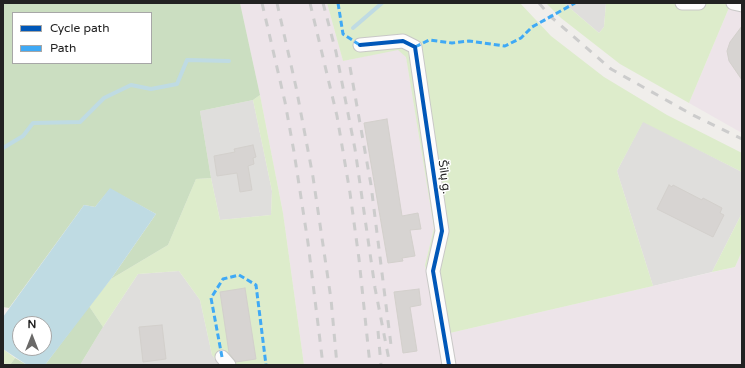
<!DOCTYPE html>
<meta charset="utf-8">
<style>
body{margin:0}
#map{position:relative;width:745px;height:368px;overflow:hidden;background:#f0eeeb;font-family:"Varela Round",sans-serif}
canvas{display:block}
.frame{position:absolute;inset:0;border:4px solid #222;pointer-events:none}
.legend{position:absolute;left:12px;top:12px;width:140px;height:52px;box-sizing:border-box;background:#fff;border:1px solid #a7a7a7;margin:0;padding:5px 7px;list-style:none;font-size:12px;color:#222}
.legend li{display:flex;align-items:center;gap:8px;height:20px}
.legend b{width:20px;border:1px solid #a7a7a7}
.north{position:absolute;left:12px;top:316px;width:40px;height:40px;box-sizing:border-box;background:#fff;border:1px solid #a7a7a7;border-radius:50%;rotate:0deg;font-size:11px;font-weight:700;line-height:16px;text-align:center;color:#222}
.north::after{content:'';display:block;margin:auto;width:14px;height:18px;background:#6a6968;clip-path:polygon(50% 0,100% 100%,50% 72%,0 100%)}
</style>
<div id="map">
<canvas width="745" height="368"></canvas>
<div class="frame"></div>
<ul class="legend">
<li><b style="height:5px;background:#0057b8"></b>Cycle path</li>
<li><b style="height:5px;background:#3fa9f5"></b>Path</li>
</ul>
<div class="north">N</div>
</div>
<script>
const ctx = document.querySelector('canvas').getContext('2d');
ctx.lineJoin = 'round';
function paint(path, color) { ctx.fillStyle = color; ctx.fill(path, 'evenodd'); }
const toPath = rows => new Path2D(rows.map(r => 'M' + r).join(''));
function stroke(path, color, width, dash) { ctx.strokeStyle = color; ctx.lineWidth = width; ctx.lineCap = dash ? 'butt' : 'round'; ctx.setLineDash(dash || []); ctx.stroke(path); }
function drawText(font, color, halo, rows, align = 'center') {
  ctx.font = font + ' "Varela Round",sans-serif'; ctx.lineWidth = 3; ctx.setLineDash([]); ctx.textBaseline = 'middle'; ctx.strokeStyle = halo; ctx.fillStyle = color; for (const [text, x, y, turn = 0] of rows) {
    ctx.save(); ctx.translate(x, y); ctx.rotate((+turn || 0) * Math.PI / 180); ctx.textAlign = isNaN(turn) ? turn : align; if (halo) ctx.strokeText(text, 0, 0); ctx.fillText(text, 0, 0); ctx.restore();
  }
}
const residential = toPath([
 [564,3,606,3,604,27,599,33],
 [253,100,272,191,271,215,220,220,211,178,200,111],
 [643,121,742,172,742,213,712,272,653,286,617,171],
 [179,271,200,300,212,355,220,365,80,365,103,327,138,274]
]);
const industrial = toPath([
 [240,3,327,3,343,61,398,49,406,56,434,228,425,265,437,336,735,267,742,251,742,365,304,365,283,213,260,95],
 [731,3,742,5,742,133,689,103]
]);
const grass = toPath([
 [327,3,520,3,551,36,604,77,667,115,742,153,742,172,643,122,617,171,653,286,437,336,425,265,434,228,406,57,398,50,343,61],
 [546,3,564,3,599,33,604,27,606,3,731,3,689,103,620,64,561,18],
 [260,95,283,213,304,365,220,365,212,355,200,300,179,271,138,274,103,327,89,306,111,279,168,245,196,179,211,178,220,220,271,215,272,191,253,100],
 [742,213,742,251,735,267,712,272],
 [3,349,15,358,10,365,3,365]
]);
const forest = toPath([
 [3,3,240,3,260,95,253,100,200,111,211,178,196,179,168,245,111,279,156,214,110,189,95,207,84,205,9,308,3,307],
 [13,13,151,13,151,63,13,63],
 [89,306,103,327,80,365,45,365],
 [15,358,27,365,10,365]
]);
const water = toPath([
 [110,188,156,214,111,279,45,365,27,365,3,349,3,317,84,205,95,207],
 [20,324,44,324,44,348,20,348]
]);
const stream = toPath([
 [353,28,382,3],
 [3,148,23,136,33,123,80,122,104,98,131,85,151,89,177,84,187,60,229,61]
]);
const building = toPath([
 [742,26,742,80,729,61,727,51,730,42,742,26],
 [387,119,402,216,418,213,421,229,410,230,415,256,402,258,403,261,388,263,364,123,387,119],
 [253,145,256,157,253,158,254,164,248,166,252,190,240,192,237,173,217,176,214,156,235,152,234,149,253,145],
 [669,185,672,187,673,185,702,200,703,198,722,208,720,213,724,215,713,237,657,209,669,185],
 [245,288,256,359,236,362,229,353,220,292,245,288],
 [419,289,421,305,410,307,417,351,403,353,394,292,419,289],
 [162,325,166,359,143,362,139,327,162,325]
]);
const minor = toPath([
 [682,3,699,3],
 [733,3,742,5],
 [360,45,403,41,415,47,442,231,433,271,449,365],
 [222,357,229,365]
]);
const rail = toPath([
 [262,3,285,102,294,152,308,243,323,365],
 [277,3,296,87,313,177,331,299,337,365],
 [310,3,337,116,350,193,359,259,370,365],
 [323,3,336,52,355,149,375,288,390,365],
 [539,3,550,16,611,69,691,114,742,139],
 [350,67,371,185,391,345],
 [378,331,381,365]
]);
const quiet = toPath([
 [338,3,343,34,360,45],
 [415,47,429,40,452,43,469,41,505,46,521,38,532,27,575,3],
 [222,357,211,298,223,279,239,275,256,285,266,365]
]);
const cycleway = toPath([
 [360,45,403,41,415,47,442,231,433,271,449,365]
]);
const streetNames = [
 ["Šilų g.",444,177,82]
];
paint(residential, '#dfdedc');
paint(industrial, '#ede4e9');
paint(grass, '#ddeccb');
paint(forest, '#cbdec1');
paint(water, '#bfdbe3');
stroke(stream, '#bfdbe3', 4);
paint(building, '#d7d4d2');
stroke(building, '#d3d0cc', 1);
stroke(minor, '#c9c8c7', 15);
stroke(minor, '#fdfcfc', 13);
stroke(rail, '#ccc', 3, [8, 8]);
stroke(quiet, '#3fa9f5', 3, [6, 3]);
stroke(cycleway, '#0057b8', 4);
drawText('12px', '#222', '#fff', streetNames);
</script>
